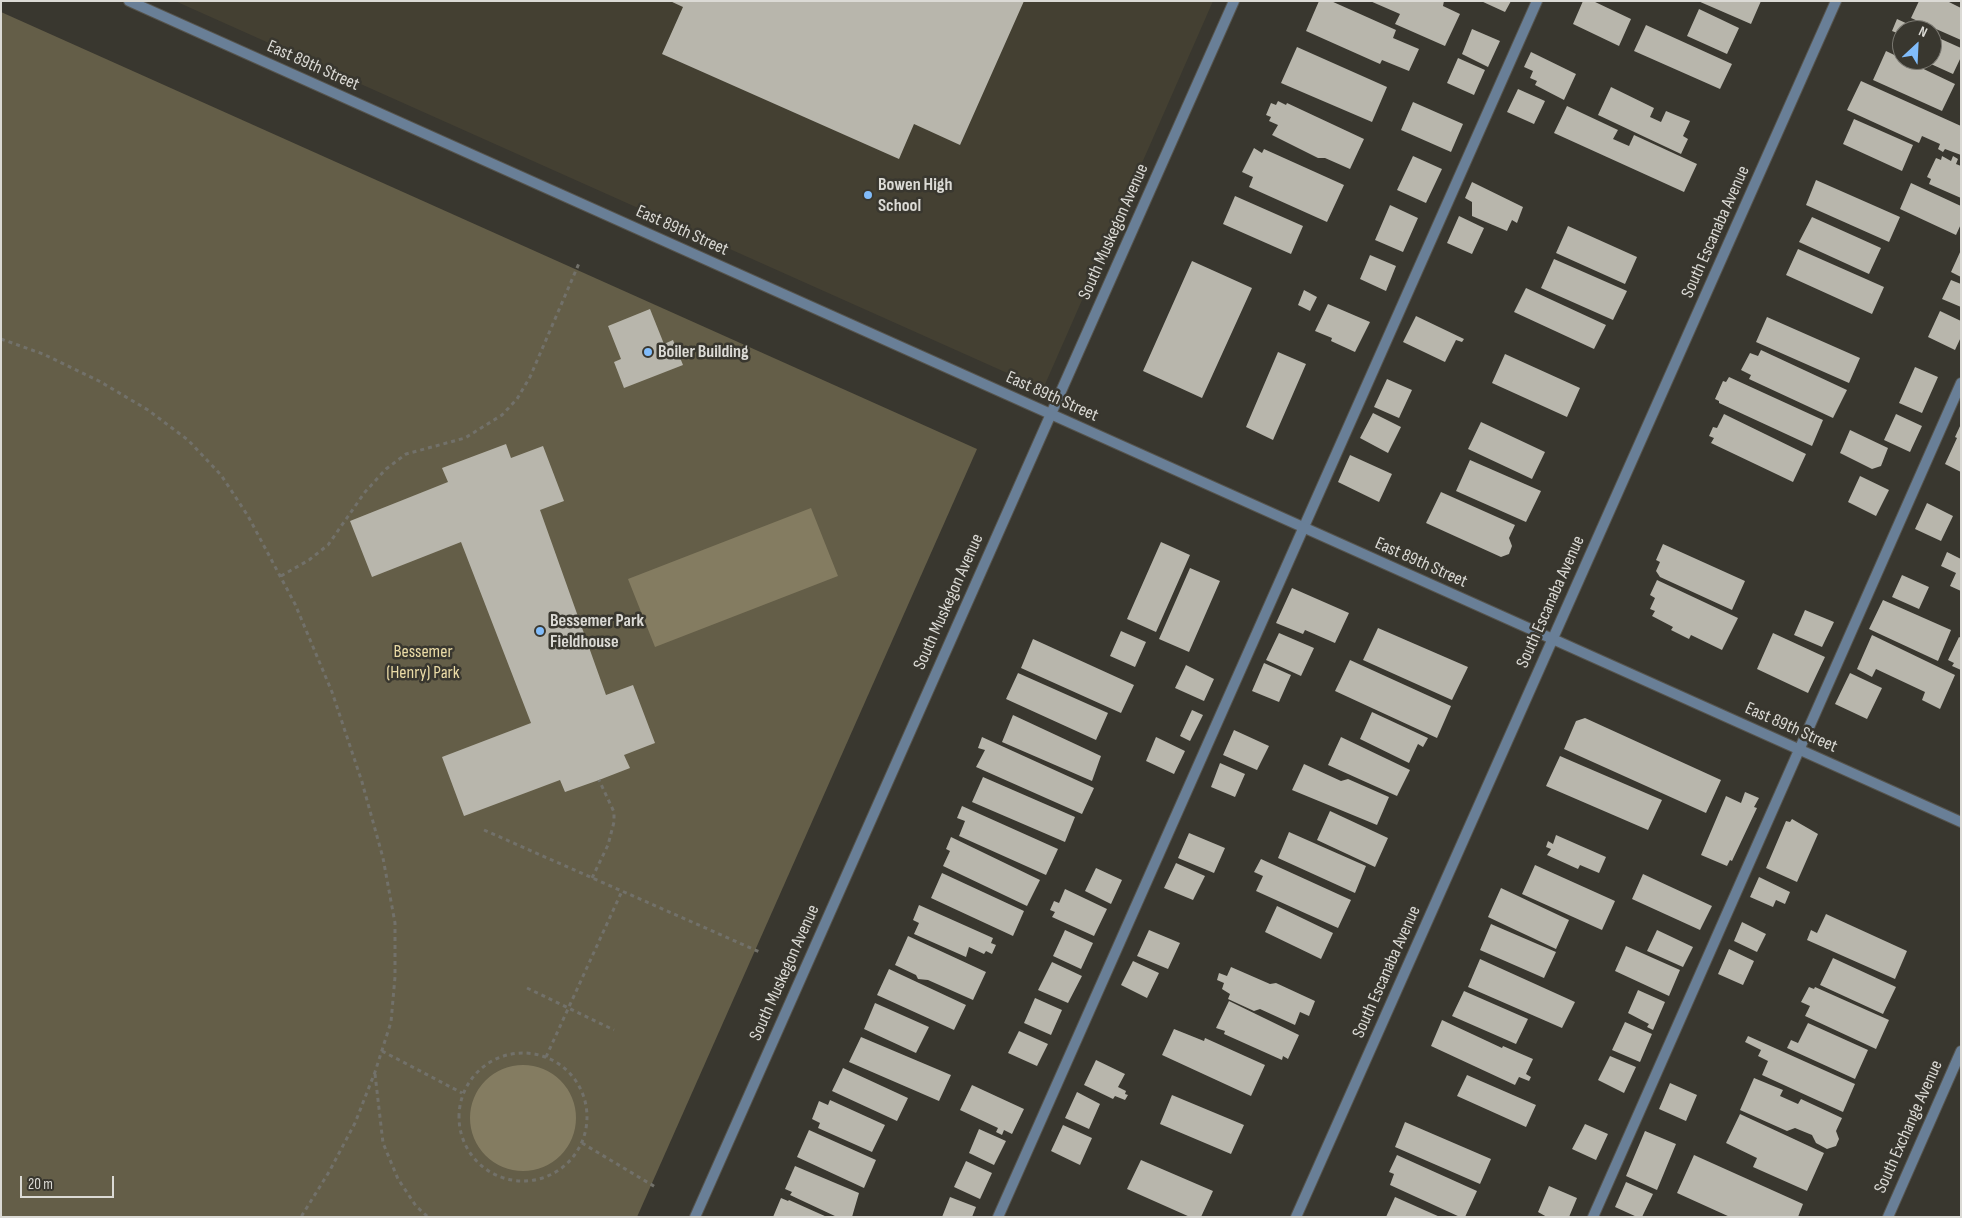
<!DOCTYPE html>
<style>
body{margin:0}
#map{position:relative;width:1962px;height:1218px;overflow:hidden;background:#39372f;font-family:"Sofia Sans Condensed",sans-serif}
canvas{display:block}
.frame{position:absolute;inset:0;border:2px solid #dbdad5;pointer-events:none}
.north{position:absolute;left:1892px;top:20px;width:50px;height:50px;box-sizing:border-box;background:#39372f;border:1px solid #7a7871;border-radius:50%;rotate:25deg;font-size:14px;font-weight:700;line-height:20px;text-align:center;color:#dbdad5}
.north::after{content:'';display:block;margin:auto;width:18px;height:22px;background:#81bcfa;clip-path:polygon(50% 0,100% 100%,50% 72%,0 100%)}
.scale{position:absolute;left:20px;top:1176px;width:94px;height:22px;box-sizing:border-box;border:2px solid #dbdad5;border-top:0;padding-left:6px;font-size:15px;line-height:18px;white-space:nowrap;color:#dbdad5;-webkit-text-stroke:4px #39372f;paint-order:stroke}
</style>
<div id="map">
<canvas width="1962" height="1218"></canvas>
<div class="frame"></div>
<div class="north">N</div>
<div class="scale">20 m</div>
</div>
<script>
const ctx = document.querySelector('canvas').getContext('2d');
ctx.lineJoin = 'round';
function paint(path, color) { ctx.fillStyle = color; ctx.fill(path, 'evenodd'); }
const toPath = rows => new Path2D(rows.map(r => 'M' + r).join(''));
function stroke(path, color, width, dash) { ctx.strokeStyle = color; ctx.lineWidth = width; ctx.lineCap = dash ? 'butt' : 'round'; ctx.setLineDash(dash || []); ctx.stroke(path); }
function drawText(font, color, halo, rows, align = 'center') {
  ctx.font = font + ' "Sofia Sans Condensed",sans-serif'; ctx.lineWidth = 5; ctx.setLineDash([]); ctx.textBaseline = 'middle'; ctx.strokeStyle = halo; ctx.fillStyle = color; for (const [text, x, y, turn = 0] of rows) {
    ctx.save(); ctx.translate(x, y); ctx.rotate((+turn || 0) * Math.PI / 180); ctx.textAlign = isNaN(turn) ? turn : align; if (halo) ctx.strokeText(text, 0, 0); ctx.fillText(text, 0, 0); ctx.restore();
  }
}
const built = toPath([
 [175,1,1213,1,1043,389]
]);
const green = toPath([
 [1,12,977,449,637,1217,1,1217]
]);
const water = toPath([
 [811,508,838,576,655,647,628,579],
 '470 1118a53 53 0 1 1 106 0a53 53 0 1 1-106 0Z'
]);
const building = toPath([
 [670,1,1024,1,960,145,914,124,899,159,662,54,683,7],
 [1319,1,1331,1,1396,30,1393,38,1419,49,1409,71,1382,60,1380,64,1306,31],
 [1370,1,1444,1,1443,6,1460,14,1445,46,1395,24,1400,14],
 [1481,1,1511,1,1505,12],
 [1583,1,1593,1,1631,19,1619,46,1573,24],
 [1698,1,1761,1,1751,24],
 [1919,1,1947,1,1961,8,1961,40,1911,18],
 [1699,9,1739,28,1727,54,1687,36],
 [1897,19,1921,30,1902,30,1902,50,1896,48,1893,41,1897,33,1892,31],
 [1646,25,1732,64,1720,89,1634,51],
 [1472,29,1500,41,1488,67,1462,54],
 [1932,35,1961,48,1961,57,1953,74,1922,60,1932,60],
 [1297,47,1387,87,1372,122,1281,83],
 [1886,51,1955,84,1942,111,1873,80],
 [1531,52,1576,74,1564,100,1535,85,1537,81,1530,78,1533,71,1524,67],
 [1458,58,1485,70,1474,95,1447,83],
 [1861,81,1961,126,1961,155,1945,149,1943,152,1938,149,1940,144,1922,136,1919,143,1847,110],
 [1611,87,1654,108,1650,117,1661,122,1666,111,1690,121,1683,136,1688,139,1681,154,1598,115],
 [1518,89,1545,101,1534,124,1507,112],
 [1278,101,1286,105,1287,103,1364,139,1350,169,1325,158,1318,158,1272,135,1278,125,1269,121,1271,117,1266,115,1271,103,1276,105],
 [1413,102,1463,124,1451,152,1401,130],
 [1567,106,1618,130,1613,139,1629,146,1634,135,1697,164,1684,192,1554,133],
 [1854,119,1913,145,1902,171,1843,144],
 [1254,148,1262,153,1264,149,1344,185,1327,222,1249,187,1253,177,1242,172],
 [1413,156,1442,169,1426,203,1397,190],
 [1942,156,1951,161,1953,156,1958,159,1956,164,1961,166,1961,198,1929,184,1931,179,1927,177,1936,158,1941,160],
 [1816,180,1900,217,1889,242,1806,205],
 [1472,182,1523,207,1517,223,1512,220,1507,231,1472,216,1472,202,1465,198],
 [1911,183,1961,206,1961,224,1956,235,1900,209],
 [1235,196,1303,226,1291,254,1223,224],
 [1390,205,1418,218,1403,252,1375,240],
 [1459,216,1484,228,1472,254,1447,243],
 [1812,217,1881,248,1869,274,1799,242],
 [1568,226,1637,257,1625,284,1556,253],
 [1798,249,1884,287,1872,314,1786,275],
 [1961,250,1961,277,1951,272],
 [1370,255,1396,266,1386,291,1360,279],
 [1554,259,1627,291,1613,320,1541,288],
 [1192,261,1252,288,1202,398,1143,371],
 [1951,280,1961,284,1961,307,1942,299],
 [1526,288,1606,325,1594,349,1514,312],
 [1304,290,1317,297,1310,311,1298,305],
 [1328,304,1370,322,1355,352,1331,341,1332,338,1315,331],
 [650,309,664,344,673,340,683,365,624,388,614,362,621,359,608,326],
 [1940,311,1961,321,1961,337,1955,350,1928,337],
 [1416,316,1464,339,1462,342,1456,340,1445,362,1403,342],
 [1767,317,1860,358,1849,383,1756,342],
 [1761,350,1847,390,1833,418,1749,379,1751,375,1741,370,1750,353,1758,356],
 [1278,352,1306,364,1273,440,1246,427],
 [1505,354,1580,388,1567,417,1492,383],
 [1915,367,1938,377,1922,413,1899,403],
 [1729,377,1823,420,1812,446,1719,403,1719,401,1715,399,1723,381,1726,382],
 [1387,379,1412,390,1399,418,1374,407],
 [1373,413,1401,427,1388,453,1360,438],
 [1724,414,1806,454,1793,482,1711,443,1714,438,1709,436,1713,427,1717,428],
 [1896,414,1922,426,1910,452,1884,440],
 [1481,422,1545,452,1532,479,1468,449],
 [1961,424,1961,472,1945,464,1957,438,1955,437],
 [1850,430,1888,448,1881,466,1872,469,1840,453],
 [506,444,511,458,543,446,564,501,540,510,606,695,633,685,655,743,624,755,630,768,599,780,565,792,560,780,464,816,442,757,531,723,461,542,372,577,350,521,448,482,442,468],
 [1350,455,1392,474,1379,502,1338,482],
 [1470,460,1541,491,1526,522,1456,491],
 [1860,476,1889,490,1876,516,1848,502],
 [1441,492,1515,525,1509,538,1512,546,1509,554,1501,557,1426,523],
 [1927,503,1953,516,1941,541,1915,529],
 [1161,542,1190,555,1156,632,1127,619],
 [1663,544,1745,581,1732,610,1660,577,1656,571,1660,562,1656,560],
 [1947,552,1961,559,1961,591,1950,586,1956,573,1941,566],
 [1190,568,1220,581,1189,652,1159,639],
 [1902,575,1929,587,1919,609,1892,597],
 [1657,580,1738,618,1722,650,1691,635,1689,639,1671,630,1673,627,1652,616,1655,611,1650,609,1655,598,1650,595],
 [1292,588,1349,613,1335,643,1305,630,1303,634,1276,623],
 [1883,600,1951,630,1938,661,1869,629],
 [1805,610,1834,622,1822,647,1794,635],
 [1378,628,1468,667,1452,700,1363,660],
 [1121,631,1146,642,1135,667,1110,656],
 [1279,633,1314,648,1301,676,1266,660],
 [1773,633,1825,657,1808,693,1757,669],
 [1872,635,1955,675,1940,709,1922,700,1925,692,1876,669,1872,677,1857,669],
 [1959,637,1961,638,1961,670,1952,666,1954,663,1948,660],
 [1033,639,1134,685,1121,713,1021,668],
 [1350,660,1451,706,1437,738,1335,691],
 [1264,663,1291,675,1279,702,1252,691],
 [1186,665,1214,679,1204,701,1175,688],
 [1018,673,1108,713,1096,740,1006,699],
 [1850,673,1882,688,1867,719,1835,704],
 [1192,710,1203,715,1190,741,1180,736],
 [1372,712,1428,738,1423,747,1418,744,1409,763,1360,739],
 [1013,715,1101,756,1092,781,1002,742],
 [1585,718,1721,780,1706,813,1564,749,1576,721],
 [1234,730,1269,746,1257,770,1223,755],
 [982,737,1094,788,1082,814,976,767,985,750,978,748],
 [1156,737,1185,751,1174,774,1146,761],
 [1341,737,1410,770,1397,796,1328,765],
 [1560,756,1662,800,1648,830,1546,786],
 [1220,763,1245,774,1235,797,1211,787],
 [1304,764,1341,781,1348,779,1389,797,1377,825,1292,790],
 [983,777,1075,817,1065,842,972,802],
 [1745,792,1759,798,1754,807,1757,808,1732,861,1730,860,1727,866,1701,855,1726,796,1741,803],
 [962,806,1058,849,1046,875,959,836,965,821,957,818],
 [1330,811,1388,838,1375,867,1317,840],
 [1792,819,1818,834,1797,882,1766,868,1786,821,1790,822],
 [1289,832,1366,866,1355,893,1278,858],
 [1189,833,1225,848,1214,873,1178,858],
 [1556,835,1606,857,1599,873,1580,865,1578,869,1547,855,1551,849,1546,847,1548,841,1553,844],
 [951,837,1040,880,1027,906,943,866,950,851,946,849],
 [1261,859,1351,900,1338,928,1256,891,1263,876,1254,872],
 [1176,863,1205,876,1193,900,1164,888],
 [1535,865,1615,901,1602,930,1522,894],
 [1096,868,1122,880,1111,904,1085,891],
 [942,873,1024,911,1013,936,931,898],
 [1643,874,1712,906,1700,930,1632,899],
 [1759,877,1790,892,1785,904,1776,900,1773,907,1750,897],
 [1501,888,1569,920,1556,949,1488,917],
 [1065,889,1107,909,1094,936,1052,917,1055,912,1050,910,1054,901,1059,903],
 [919,905,993,938,991,943,996,945,992,954,986,951,984,954,969,947,966,957,914,934,919,923,913,920],
 [1277,906,1333,933,1321,959,1265,932],
 [1826,914,1907,951,1895,979,1807,940,1811,930,1817,933],
 [1742,922,1766,934,1757,952,1734,941],
 [1491,924,1556,952,1544,978,1480,950],
 [1065,930,1093,943,1081,969,1053,956],
 [1149,930,1180,943,1168,969,1137,956],
 [1657,930,1693,947,1683,967,1647,951],
 [908,936,986,972,973,1000,928,980,918,979,916,975,895,965],
 [1626,946,1680,970,1669,996,1615,971],
 [1729,949,1754,961,1743,985,1718,974],
 [1833,958,1896,987,1883,1014,1820,985],
 [1480,959,1575,1002,1562,1028,1468,987],
 [1133,961,1159,973,1147,998,1121,985],
 [1052,962,1082,976,1068,1003,1038,990],
 [1231,967,1270,984,1276,983,1315,1001,1309,1016,1300,1012,1295,1025,1260,1009,1254,1011,1228,999,1230,994,1222,989,1224,983,1217,980,1219,973,1227,976],
 [889,969,966,1005,954,1030,877,995],
 [1809,987,1814,989,1815,987,1889,1020,1876,1049,1805,1016,1810,1006,1801,1002],
 [1638,990,1665,1002,1653,1030,1647,1027,1649,1024,1628,1013],
 [1464,991,1528,1019,1516,1044,1452,1016],
 [1035,998,1062,1010,1051,1035,1024,1023],
 [1229,1001,1299,1035,1288,1059,1283,1056,1282,1060,1224,1034,1225,1031,1216,1028],
 [875,1003,929,1027,916,1053,864,1029],
 [1442,1020,1502,1048,1503,1046,1533,1059,1526,1074,1531,1077,1529,1081,1519,1077,1515,1085,1431,1046],
 [1625,1022,1652,1034,1640,1062,1612,1050],
 [1808,1023,1868,1050,1855,1079,1787,1048,1791,1040,1798,1043],
 [1174,1029,1204,1041,1205,1038,1265,1065,1251,1096,1162,1055],
 [1019,1031,1048,1044,1037,1066,1008,1053],
 [1748,1036,1855,1084,1843,1112,1762,1075,1768,1061,1758,1056,1761,1050,1745,1042],
 [861,1037,951,1075,939,1101,849,1062],
 [1610,1056,1636,1067,1624,1093,1598,1080],
 [1096,1060,1125,1074,1118,1087,1126,1091,1125,1094,1128,1095,1125,1100,1115,1096,1113,1099,1084,1085],
 [843,1068,908,1098,897,1121,832,1091],
 [1467,1075,1536,1105,1526,1127,1457,1096],
 [1754,1078,1783,1090,1780,1096,1798,1104,1801,1099,1842,1118,1836,1131,1839,1139,1836,1146,1827,1149,1816,1143,1812,1135,1795,1128,1787,1131,1740,1110],
 [1670,1083,1697,1095,1686,1121,1659,1109],
 [972,1085,1024,1109,1012,1134,1004,1130,1002,1135,996,1132,998,1128,960,1110],
 [1077,1092,1100,1104,1089,1129,1065,1118],
 [1172,1095,1244,1125,1231,1154,1160,1124],
 [830,1100,885,1125,872,1152,818,1128,820,1123,812,1119,819,1101,828,1105],
 [1740,1114,1824,1153,1807,1191,1753,1167,1757,1158,1726,1143],
 [1405,1122,1491,1159,1480,1184,1395,1147],
 [1585,1124,1608,1134,1596,1160,1572,1149],
 [1063,1125,1092,1138,1080,1165,1051,1151],
 [979,1129,1006,1141,994,1165,969,1153],
 [809,1130,876,1160,864,1188,797,1157],
 [1645,1131,1676,1144,1657,1190,1626,1176],
 [1397,1155,1477,1191,1465,1217,1460,1217,1390,1185,1394,1174,1389,1172],
 [1694,1155,1803,1204,1798,1217,1730,1217,1677,1193],
 [1141,1160,1213,1191,1201,1217,1190,1217,1127,1189],
 [966,1161,992,1173,980,1199,954,1187],
 [795,1166,859,1193,852,1217,837,1217,790,1195,792,1192,785,1189],
 [1626,1182,1653,1194,1642,1217,1637,1217,1615,1207],
 [1549,1186,1577,1198,1569,1217,1547,1217,1538,1212],
 [950,1197,976,1207,972,1217,942,1217],
 [1395,1197,1440,1217,1386,1217],
 [781,1198,788,1201,789,1200,827,1217,773,1217]
]);
const path = toPath([
 [1,339,43,354,99,381,148,410,188,440,221,475,248,516,295,604,332,692,362,782,383,858,395,923,395,977,391,1022,375,1072,355,1123,329,1172,301,1217],
 [281,576,309,560,328,545,365,492,386,469,406,454,465,438,502,415,517,399,530,377,580,261],
 [484,830,762,953],
 [592,878,608,845,614,822,614,812,599,780],
 [527,988,614,1030],
 [382,1051,462,1093],
 '459 1117a64 64 0 1 1 128 0a64 64 0 1 1-128 0Z',
 [546,1057,622,891],
 [375,1074,383,1143,398,1179,416,1206,428,1217],
 [582,1143,657,1188]
]);
const service = toPath([
 [998,1217,1537,1],
 [1593,1217,1961,383]
]);
const minor = toPath([
 [129,1,1961,822],
 [695,1217,1234,1],
 [1296,1217,1836,1],
 [1888,1217,1961,1051]
]);
const markers = [
 [868,195,5,"#81bcfa"],
 [648,352,5,"#81bcfa"],
 [540,631,5,"#81bcfa"]
];
const streetNames = [
 ["East 89th Street",313,66,24],
 ["East 89th Street",682,231,24],
 ["South Muskegon Avenue",1114,232,-66],
 ["South Escanaba Avenue",1716,232,-66],
 ["East 89th Street",1052,397,24],
 ["East 89th Street",1421,563,24],
 ["South Muskegon Avenue",949,602,-66],
 ["South Escanaba Avenue",1551,602,-66],
 ["East 89th Street",1791,728,24],
 ["South Escanaba Avenue",1387,972,-66],
 ["South Muskegon Avenue",785,973,-66],
 ["South Exchange Avenue",1909,1127,-66]
];
const poiNames = [
 ["Bowen High",878,185],
 ["School",878,206],
 ["Boiler Building",658,352],
 ["Bessemer Park",550,621],
 ["Fieldhouse",550,642]
];
const parkNames = [
 ["Bessemer",423,652],
 ["(Henry) Park",423,673]
];
paint(built, '#444032');
paint(green, '#645e48');
paint(water, '#847c61');
paint(building, '#b8b6ac');
stroke(service, '#56544d', 12);
stroke(minor, '#56544d', 12);
stroke(path, '#72716a', 3, [4, 4]);
stroke(service, '#697f97', 10);
stroke(minor, '#697f97', 10);
for (const [x, y, r, color] of markers) { const dot = new Path2D(); dot.arc(x, y, r, 0, 2 * Math.PI); ctx.fillStyle = color; ctx.fill(dot); stroke(dot, '#39372f', 2); }
drawText('18px', '#dbdad5', '#39372f', streetNames);
drawText('bold 18px', '#dbdad5', '#39372f', poiNames, 'left');
drawText('18px', '#eadba6', '#39372f', parkNames);
</script>
